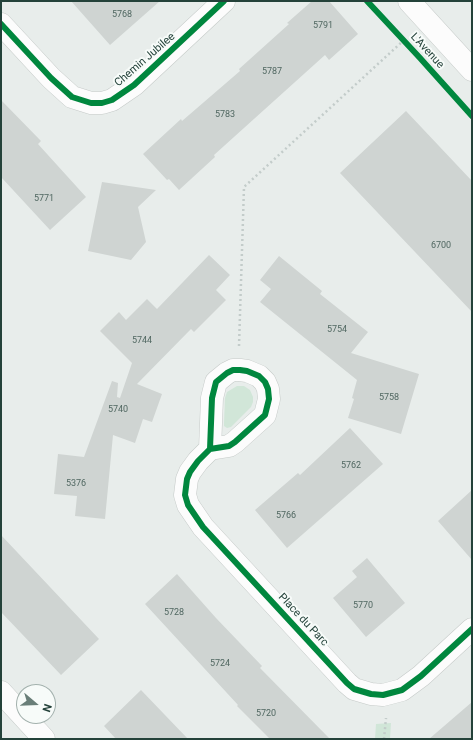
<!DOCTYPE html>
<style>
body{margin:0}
#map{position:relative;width:473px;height:740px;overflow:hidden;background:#e8edeb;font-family:Roboto,sans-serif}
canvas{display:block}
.frame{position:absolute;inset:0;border:2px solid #24423a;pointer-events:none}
.north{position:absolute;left:16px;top:684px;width:40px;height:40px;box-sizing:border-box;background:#f7fbf9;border:1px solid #a3b1ad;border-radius:50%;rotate:109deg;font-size:11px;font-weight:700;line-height:16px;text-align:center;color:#24423a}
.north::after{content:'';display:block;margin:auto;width:14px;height:18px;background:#697e78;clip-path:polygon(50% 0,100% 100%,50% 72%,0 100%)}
</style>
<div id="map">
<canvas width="473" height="740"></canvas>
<div class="frame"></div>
<div class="north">N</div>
</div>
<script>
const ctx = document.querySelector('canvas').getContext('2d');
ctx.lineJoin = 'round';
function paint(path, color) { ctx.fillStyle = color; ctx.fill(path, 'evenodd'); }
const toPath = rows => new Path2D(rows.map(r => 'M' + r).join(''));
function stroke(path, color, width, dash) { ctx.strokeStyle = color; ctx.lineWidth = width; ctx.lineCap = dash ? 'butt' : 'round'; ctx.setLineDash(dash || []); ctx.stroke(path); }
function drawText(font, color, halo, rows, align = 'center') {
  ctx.font = font + ' Roboto,sans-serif'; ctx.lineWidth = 4; ctx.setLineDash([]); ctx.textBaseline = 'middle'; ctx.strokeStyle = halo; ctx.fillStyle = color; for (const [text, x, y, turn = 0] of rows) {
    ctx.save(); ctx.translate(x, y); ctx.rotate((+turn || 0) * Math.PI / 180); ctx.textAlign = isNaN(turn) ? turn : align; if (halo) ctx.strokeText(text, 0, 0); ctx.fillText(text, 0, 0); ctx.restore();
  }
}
const green = toPath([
 [237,386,244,386,250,390,253,397,253,402,251,407,231,427,227,428,224,426,224,423,225,398,227,392],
 [391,723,390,739,375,739,376,724]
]);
const building = toPath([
 [71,1,160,1,110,45],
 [312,1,329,1,358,34,329,60,325,55,214,155,215,157,179,190,169,179,167,180,143,154,181,119,182,121,240,71,239,69,289,24,287,23],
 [1,100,41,141,38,144,86,197,50,230,1,177],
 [406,111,472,181,472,312,340,173],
 [102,182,156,190,138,207,146,242,131,260,88,251],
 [209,255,230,275,216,290,226,300,194,332,191,329,137,384,162,394,152,422,143,419,135,443,113,435,105,519,75,516,77,496,54,494,58,454,84,457,112,381,118,383,117,397,120,398,132,363,100,331,119,312,126,320,147,299,157,309],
 [279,256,322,291,320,294,368,332,351,353,419,374,401,434,348,418,354,399,352,398,357,380,260,302,271,289,260,280],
 [350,428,383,464,287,548,255,510,298,473,300,475],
 [472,490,472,560,438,521],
 [1,535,99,639,61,675,1,612],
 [367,558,405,603,366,637,333,598,357,577,352,571],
 [177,574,216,618,262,666,260,668,330,739,270,739,237,706,238,705,145,604],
 [141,690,188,739,116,739,104,726],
 [472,702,472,739,429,739]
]);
const path = toPath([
 [239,346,244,187,403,41],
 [384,739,386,718]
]);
const minor = toPath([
 [409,1,472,70],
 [1,24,51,78,72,97,91,103,102,103,112,100,134,85,224,1],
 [210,449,212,398,216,382,227,373,233,370,240,370,247,371,259,376,265,382,268,389,269,399,265,415,235,442,229,446,210,449,198,461,190,472,187,479,185,495,188,505,203,527,347,683,354,689,371,694,383,695,402,690,421,676,472,629],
 [1,692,44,739]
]);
const cycleway = toPath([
 [367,1,420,58,472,116],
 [1,24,51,78,72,97,91,103,102,103,112,100,134,85,224,1],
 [210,449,212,398,216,382,227,373,233,370,240,370,247,371,259,376,265,382,268,389,269,399,265,415,235,442,229,446,210,449,198,461,190,472,187,479,185,495,188,505,203,527,347,683,354,689,371,694,383,695,402,690,421,676,472,629]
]);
const numberNames = [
 ["5768",122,15],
 ["5791",323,26],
 ["5787",272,72],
 ["5783",225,115],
 ["5771",44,199],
 ["6700",441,246],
 ["5754",337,330],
 ["5744",142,341],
 ["5758",389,398],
 ["5740",118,410],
 ["5762",351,466],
 ["5376",76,484],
 ["5766",286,516],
 ["5770",363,606],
 ["5728",174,613],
 ["5724",220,664],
 ["5720",266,714]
];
const streetNames = [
 ["L'Avenue",427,51,47],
 ["Chemin Jubilee",145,60,-41],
 ["Place du Parc",303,620,47]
];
paint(green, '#d1e6d8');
paint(building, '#cfd4d2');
stroke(minor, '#c5cac8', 23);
stroke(path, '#c3ccca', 2.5, [2, 3]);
stroke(minor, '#fcfcfc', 22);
stroke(cycleway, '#00873e', 6);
drawText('9px', '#506761', null, numberNames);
drawText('11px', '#24423a', '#f7fbf9', streetNames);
</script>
